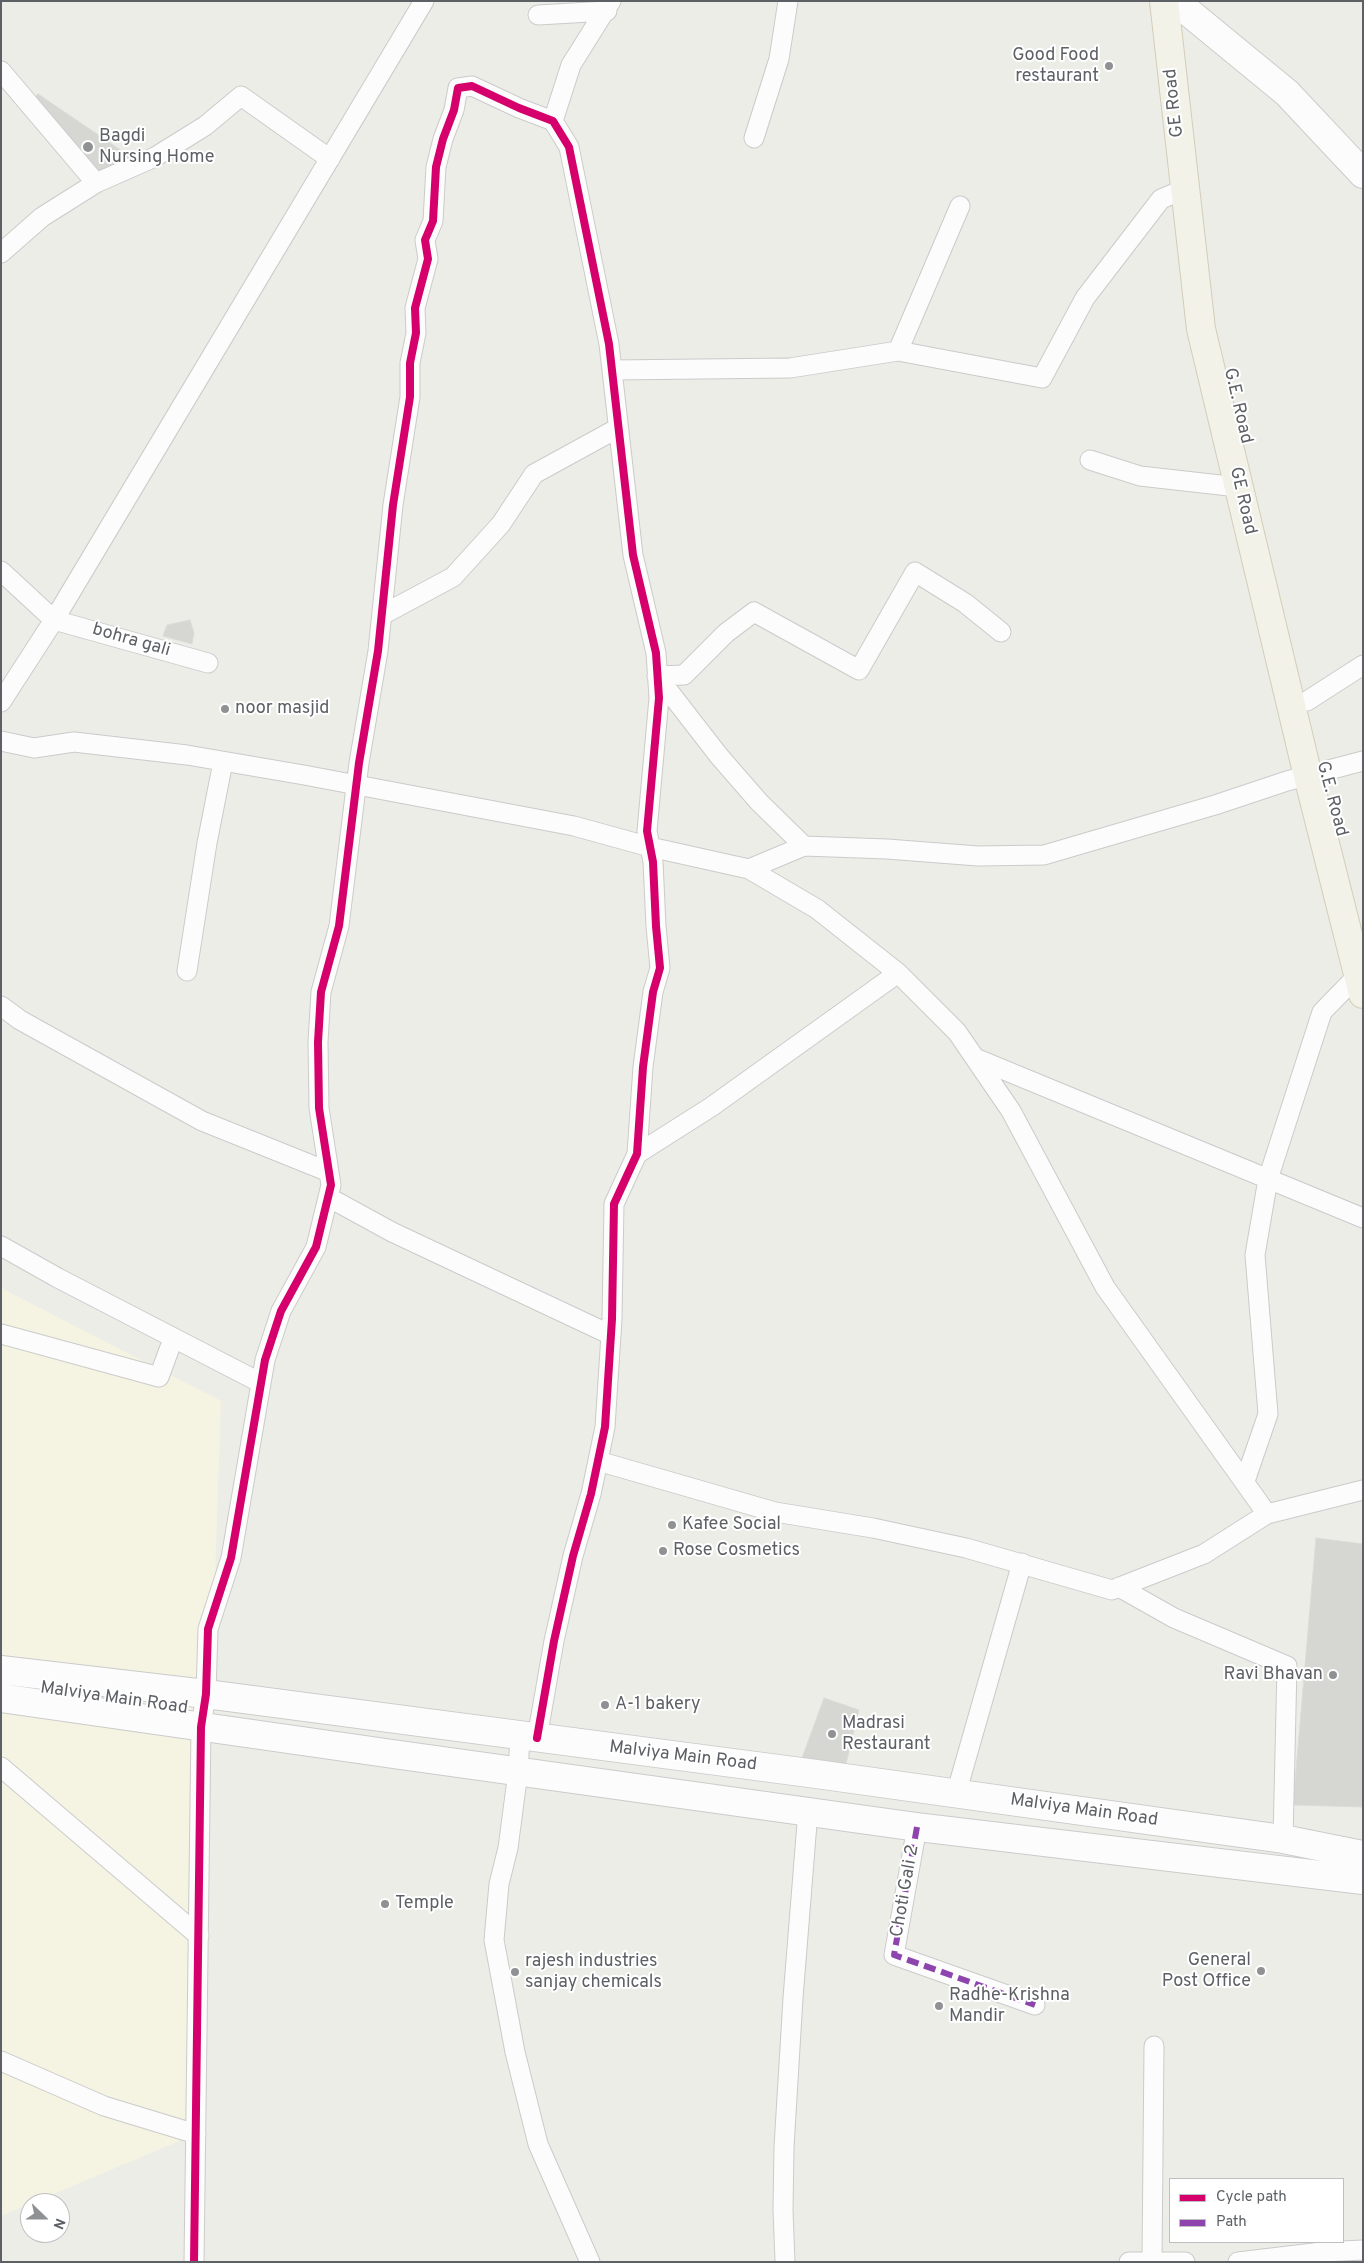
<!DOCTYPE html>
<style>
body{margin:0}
#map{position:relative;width:1364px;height:2263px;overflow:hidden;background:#edede8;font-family:Overpass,sans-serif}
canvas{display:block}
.frame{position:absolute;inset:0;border:2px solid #5d6065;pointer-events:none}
.legend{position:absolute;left:1169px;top:2178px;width:175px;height:65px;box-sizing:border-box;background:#fff;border:1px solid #bebfc1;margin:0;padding:6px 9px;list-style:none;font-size:15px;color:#5d6065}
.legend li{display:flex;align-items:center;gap:10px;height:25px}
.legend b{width:25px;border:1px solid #bebfc1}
.north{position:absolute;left:20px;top:2193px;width:50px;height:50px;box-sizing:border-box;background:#fff;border:1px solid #bebfc1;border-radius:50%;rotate:112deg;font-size:14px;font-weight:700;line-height:20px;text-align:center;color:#5d6065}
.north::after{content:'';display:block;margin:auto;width:18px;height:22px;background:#8f9193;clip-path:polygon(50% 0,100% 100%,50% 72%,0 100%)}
</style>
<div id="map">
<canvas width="1364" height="2263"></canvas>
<div class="frame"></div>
<ul class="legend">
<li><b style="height:6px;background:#d6006c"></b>Cycle path</li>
<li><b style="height:6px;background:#8e44ad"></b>Path</li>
</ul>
<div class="north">N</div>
</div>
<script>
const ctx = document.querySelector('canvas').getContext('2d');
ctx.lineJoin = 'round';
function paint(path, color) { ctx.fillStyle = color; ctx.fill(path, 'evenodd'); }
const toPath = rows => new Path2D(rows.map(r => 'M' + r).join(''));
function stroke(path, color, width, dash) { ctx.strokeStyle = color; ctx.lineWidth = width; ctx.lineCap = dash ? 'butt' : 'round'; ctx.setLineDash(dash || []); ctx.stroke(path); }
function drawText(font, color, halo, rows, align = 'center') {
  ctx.font = font + ' Overpass,sans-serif'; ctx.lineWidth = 4; ctx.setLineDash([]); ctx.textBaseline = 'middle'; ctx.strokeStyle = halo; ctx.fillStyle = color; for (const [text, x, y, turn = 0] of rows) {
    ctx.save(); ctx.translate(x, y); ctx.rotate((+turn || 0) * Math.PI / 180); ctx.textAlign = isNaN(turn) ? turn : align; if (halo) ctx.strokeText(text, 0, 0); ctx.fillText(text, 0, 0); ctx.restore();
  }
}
const commercial = toPath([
 [1,1288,221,1401,196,2134,1,2216]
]);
const building = toPath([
 [38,94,134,159,96,178,31,101,38,94],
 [190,620,194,633,192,644,163,636,167,625,190,620],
 [1316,1538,1363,1544,1363,1807,1293,1805,1316,1538],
 [824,1698,859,1710,845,1768,802,1758,824,1698]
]);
const street = toPath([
 [538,15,607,11],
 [1,71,96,183],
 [553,121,571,65,611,1],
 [754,138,779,59,788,1],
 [1,253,42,217,96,183,155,157,205,126,241,96,330,159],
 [898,351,960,206],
 [612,370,790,368,898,351,1042,378,1085,298,1161,199,1185,189],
 [1090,460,1140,476,1238,487],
 [1,571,54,620,208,663],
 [382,615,453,577,501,524,534,474,618,428],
 [657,676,719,756,759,802,804,846,887,849,978,856,1044,855,1215,805,1287,781,1363,761],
 [657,676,684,675,726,633,754,612,859,670,915,572,965,603,1001,632],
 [1307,701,1363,665],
 [1,702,54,620,424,1],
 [1,741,34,748,74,742,187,755,304,775,574,826,650,847,749,869,817,909,898,973,957,1032,1011,1111,1105,1287,1267,1514],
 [749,869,804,846],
 [187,971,207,843,223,762],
 [1,1006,20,1020,202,1121,329,1172],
 [975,1058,1363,1218],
 [637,1154,711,1107,898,973],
 [328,1197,392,1232,611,1335],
 [1,1246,58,1278,261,1383],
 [1,1334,159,1377,173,1339],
 [598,1461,775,1512,873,1528,966,1548,1112,1590,1204,1554,1267,1514,1363,1490],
 [1245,1481,1268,1414,1255,1255,1268,1179,1322,1012,1358,975],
 [1119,1587,1174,1618,1287,1666,1283,1839],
 [520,1737,518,1772,508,1848,499,1884,494,1940,515,2052,538,2144,590,2262],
 [1,1767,199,1936],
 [956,1794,1022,1563],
 [917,1827,894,1955,1035,2005],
 [1,2061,104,2106,196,2134],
 [1152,2260,1154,2046],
 [194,2262,201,1727,206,1694,208,1629,231,1558,265,1360,281,1311,316,1247,331,1185,319,1108,318,1042,321,992,339,926,359,763,378,651,393,505,410,397,410,363,416,333,415,308,428,259,425,240,433,221,436,167,443,139,454,110,458,88,472,86,519,108,553,121,569,147,609,344,633,555,656,653,659,698,647,831,653,862,656,926,660,968,653,992,643,1067,637,1154,614,1204,612,1319,605,1427,591,1494,573,1556,554,1641,537,1738],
 [785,2262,783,2210,784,2147,793,1998,808,1811],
 [1129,2262,1185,2262],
 [1238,2262,1322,2252,1363,2250]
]);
const secondary = toPath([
 [1175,1,1287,93,1363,174],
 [1,1670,206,1694,809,1773,1283,1839,1363,1855],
 [1,1698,400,1755,917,1827,1363,1880]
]);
const primary = toPath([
 [1164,1,1201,329,1308,776,1363,994]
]);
const quiet = toPath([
 [917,1827,894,1955,1035,2005]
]);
const cycleway = toPath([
 [194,2262,201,1727,206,1694,208,1629,231,1558,265,1360,281,1311,316,1247,331,1185,319,1108,318,1042,321,992,339,926,359,763,378,651,393,505,410,397,410,363,416,333,415,308,428,259,425,240,433,221,436,167,443,139,454,110,458,88,472,86,519,108,553,121,569,147,609,344,633,555,656,653,659,698,647,831,653,862,656,926,660,968,653,992,643,1067,637,1154,614,1204,612,1319,605,1427,591,1494,573,1556,554,1641,537,1738]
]);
const markers = [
 [1109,66,5,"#8f9193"],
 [88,147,6,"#8f9193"],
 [225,709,5,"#8f9193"],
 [672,1525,5,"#8f9193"],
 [663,1551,5,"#8f9193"],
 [1333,1675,5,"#8f9193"],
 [605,1705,5,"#8f9193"],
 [832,1734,5,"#8f9193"],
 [385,1904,5,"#8f9193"],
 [1261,1971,5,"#8f9193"],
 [515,1972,5,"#8f9193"],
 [939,2006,5,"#8f9193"]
];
const poiNames = [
 ["Good Food",1099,56,"right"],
 ["restaurant",1099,77,"right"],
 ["Bagdi",99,137],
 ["Nursing Home",99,158],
 ["noor masjid",235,709],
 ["Kafee Social",682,1525],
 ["Rose Cosmetics",673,1551],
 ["Ravi Bhavan",1323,1675,"right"],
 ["A-1 bakery",615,1705],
 ["Madrasi",842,1724],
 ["Restaurant",842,1745],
 ["Temple",395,1904],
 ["General",1251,1961,"right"],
 ["Post Office",1251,1982,"right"],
 ["rajesh industries",525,1962],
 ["sanjay chemicals",525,1983],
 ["Radhe-Krishna",949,1996],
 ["Mandir",949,2017]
];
const streetNames = [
 ["GE Road",1175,103,-96],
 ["G.E. Road",1237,406,77],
 ["GE Road",1242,501,77],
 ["bohra gali",131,641,16],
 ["G.E. Road",1331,799,75],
 ["Malviya Main Road",114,1699,8],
 ["Malviya Main Road",683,1757,7],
 ["Malviya Main Road",1084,1811,8],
 ["Choti Gali 2",906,1891,-80]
];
paint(commercial, '#f5f3e2');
paint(building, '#d6d6d3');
stroke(building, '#dcdbd8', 1);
stroke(street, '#cacbca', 21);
stroke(secondary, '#cbcbcb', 30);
stroke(primary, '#d3ceb8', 30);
stroke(street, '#fcfcfc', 19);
stroke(secondary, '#fcfcfc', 28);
stroke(primary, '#f2f2e9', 28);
stroke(quiet, '#8e44ad', 6, [12, 6]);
stroke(cycleway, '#d6006c', 8);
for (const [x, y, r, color] of markers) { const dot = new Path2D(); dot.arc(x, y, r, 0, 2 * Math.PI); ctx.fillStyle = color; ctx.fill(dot); stroke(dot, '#fff', 2); }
drawText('18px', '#5d6065', '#fff', poiNames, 'left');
drawText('18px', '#5d6065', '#fff', streetNames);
</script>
